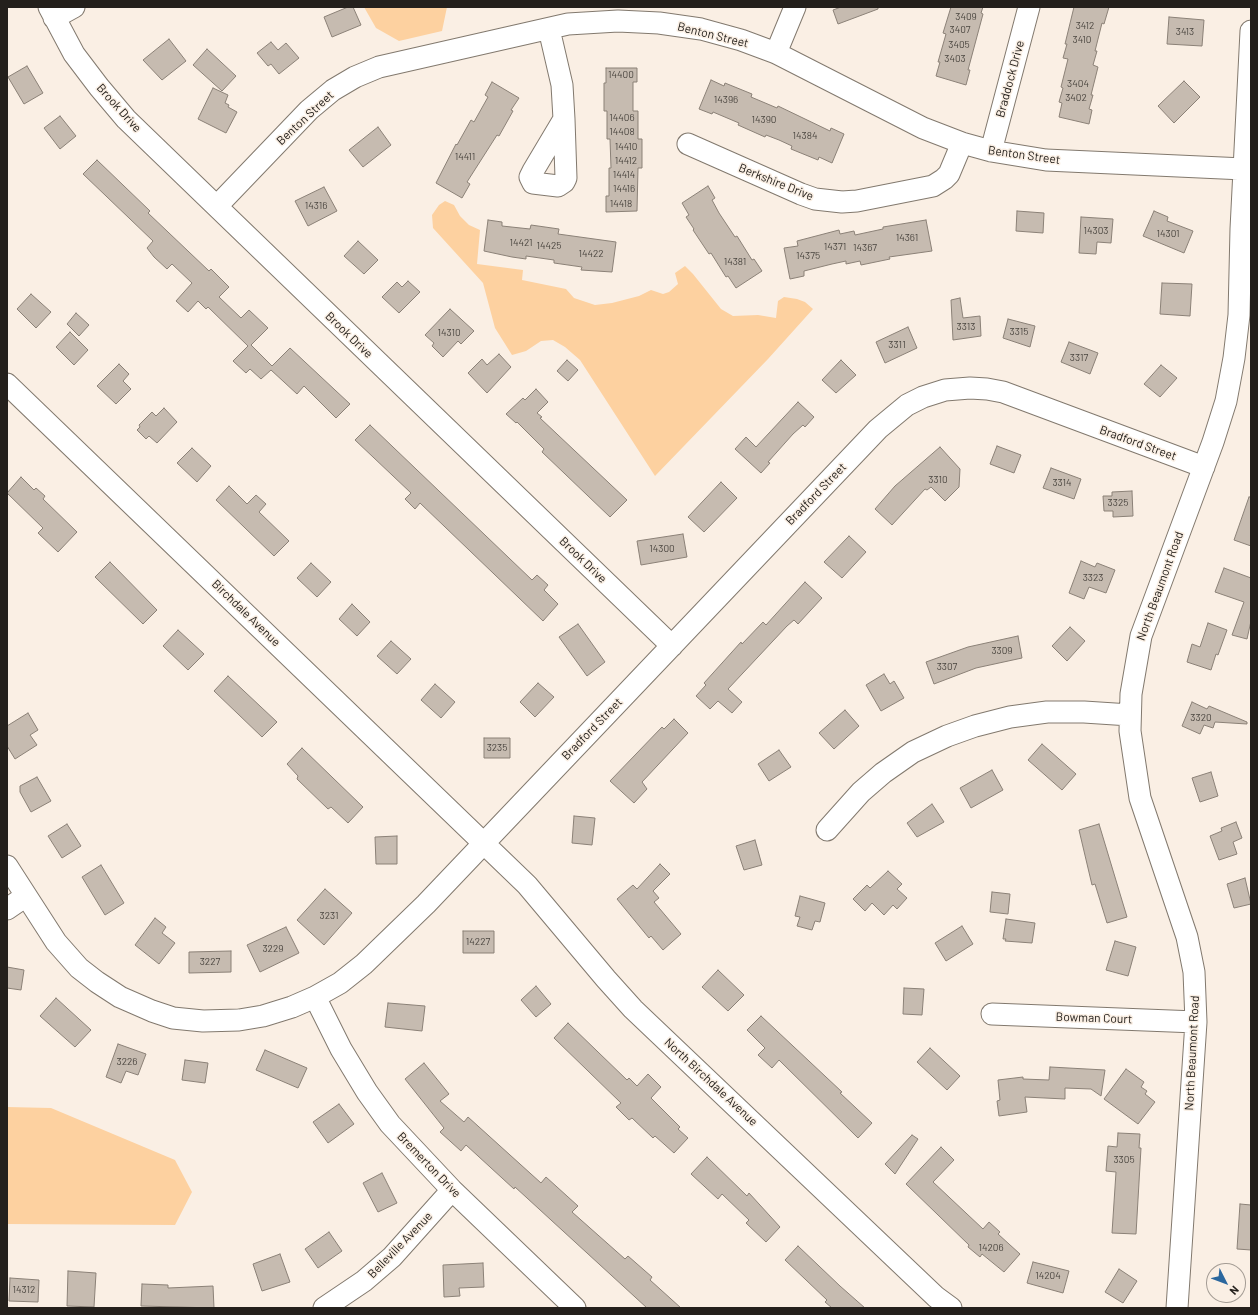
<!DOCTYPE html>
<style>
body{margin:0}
#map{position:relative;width:1258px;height:1315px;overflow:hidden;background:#faefe4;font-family:Barlow,sans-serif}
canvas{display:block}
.frame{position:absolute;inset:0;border:8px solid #24201c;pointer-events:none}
.north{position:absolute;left:1206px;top:1263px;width:40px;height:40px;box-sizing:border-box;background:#faefe4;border:1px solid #a49c94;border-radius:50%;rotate:132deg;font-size:11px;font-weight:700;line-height:16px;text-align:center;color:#24201c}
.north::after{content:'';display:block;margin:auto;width:14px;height:18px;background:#2b679e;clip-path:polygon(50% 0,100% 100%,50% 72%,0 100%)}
</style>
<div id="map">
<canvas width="1258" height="1315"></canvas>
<div class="frame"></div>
<div class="north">N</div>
</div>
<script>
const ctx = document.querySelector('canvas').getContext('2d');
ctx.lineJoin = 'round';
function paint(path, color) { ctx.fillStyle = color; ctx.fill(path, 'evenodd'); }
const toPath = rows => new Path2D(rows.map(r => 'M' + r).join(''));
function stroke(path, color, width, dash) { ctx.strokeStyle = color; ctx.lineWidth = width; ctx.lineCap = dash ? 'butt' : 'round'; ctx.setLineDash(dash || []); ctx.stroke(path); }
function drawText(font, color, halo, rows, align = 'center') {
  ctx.font = font + ' Barlow,sans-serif'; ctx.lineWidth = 3; ctx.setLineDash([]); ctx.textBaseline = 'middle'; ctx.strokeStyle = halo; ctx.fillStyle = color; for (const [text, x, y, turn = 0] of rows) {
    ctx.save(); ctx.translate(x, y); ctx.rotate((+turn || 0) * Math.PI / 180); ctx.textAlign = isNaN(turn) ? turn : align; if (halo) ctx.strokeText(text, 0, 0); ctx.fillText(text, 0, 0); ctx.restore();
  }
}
const green = toPath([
 [364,7,447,7,442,31,399,41,376,28],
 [445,201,454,205,460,216,469,225,480,230,477,264,523,270,522,280,566,289,574,298,595,305,612,303,639,296,651,290,663,294,669,292,678,284,675,273,685,266,693,274,721,309,733,316,758,315,776,318,778,301,784,297,797,299,805,302,813,309,768,359,655,476,580,360,565,347,553,340,541,341,526,351,512,355,495,328,483,283,433,228,432,215,439,205],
 [7,1107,51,1108,175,1160,192,1192,175,1225,7,1224]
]);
const building = toPath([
 [348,7,353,7,361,25,332,37,324,17,348,7],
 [841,7,878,7,878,9,838,24,833,10,841,7],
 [951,7,983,7,981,13,983,14,968,70,970,70,966,85,936,76,940,62,938,62,946,34,943,33,951,7],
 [1074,7,1109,7,1104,24,1102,23,1095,51,1097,51,1093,65,1098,67,1091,95,1093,95,1089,109,1092,110,1089,124,1059,117,1062,103,1059,102,1063,88,1061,87,1068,59,1063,58,1067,44,1065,44,1074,7],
 [1169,17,1204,20,1202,46,1167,44,1169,17],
 [169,39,186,61,162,80,143,60,169,39],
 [271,42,278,50,286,43,299,58,279,74,271,64,268,66,257,53,271,42],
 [207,49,236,76,222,91,193,65,207,49],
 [27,66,43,93,24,104,8,77,27,66],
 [606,68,637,68,637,82,633,82,633,111,638,111,638,139,642,139,642,168,638,168,637,211,606,212,606,196,609,196,609,168,611,168,610,139,607,139,607,111,604,111,604,83,606,83,606,68],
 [711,80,724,86,725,83,752,94,751,97,777,108,778,106,830,131,831,128,844,134,832,163,819,157,818,160,791,149,792,146,779,140,766,135,765,137,738,125,739,123,713,112,712,114,699,109,711,80],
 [1184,81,1200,97,1174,123,1158,106,1184,81],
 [492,82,519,98,511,110,513,111,499,136,497,135,467,182,470,184,462,198,436,183,456,144,457,145,471,120,474,122,488,97,485,95,492,82],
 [213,88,228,95,225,103,229,105,228,107,237,112,226,133,198,119,213,88],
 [60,116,76,136,60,149,44,128,60,116],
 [378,127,391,145,363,167,349,150,378,127],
 [97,160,150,211,148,213,209,271,211,269,229,287,219,297,241,318,249,310,268,328,251,345,272,366,290,348,350,404,336,418,304,386,297,394,271,370,261,379,250,369,246,373,233,361,248,346,208,307,206,309,198,301,188,312,176,301,192,283,172,264,167,269,154,257,147,248,153,241,83,174,97,160],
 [708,186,715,198,712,200,719,213,735,237,737,236,752,260,754,259,762,271,736,288,728,276,726,277,711,253,709,254,693,230,694,229,686,217,689,215,682,203,708,186],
 [324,187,337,211,308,226,295,201,324,187],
 [1017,211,1044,213,1043,233,1016,231,1017,211],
 [1154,211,1168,217,1167,221,1193,231,1184,253,1143,236,1154,211],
 [1081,217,1113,219,1111,243,1097,242,1096,254,1079,253,1081,217],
 [488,220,502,222,502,226,530,229,531,225,559,229,558,234,616,242,612,272,581,270,582,267,554,263,554,260,526,256,526,259,512,257,484,251,488,220],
 [926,220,932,251,889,257,890,259,861,265,860,261,846,264,846,261,832,264,804,271,804,276,790,279,784,248,798,246,797,241,839,230,840,234,854,231,855,235,883,229,883,227,926,220],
 [358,241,378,260,364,274,344,256,358,241],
 [408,281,420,292,399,313,382,297,397,282,402,287,408,281],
 [1162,283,1192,284,1190,316,1160,314,1162,283],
 [31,294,51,312,36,328,17,309,31,294],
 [960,298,963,318,980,316,981,336,953,340,951,300,960,298],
 [450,309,474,331,461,344,458,341,443,357,432,346,434,343,425,335,450,309],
 [76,313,89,325,79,336,67,324,76,313],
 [1008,319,1035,326,1030,347,1003,338,1008,319],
 [908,327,917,348,885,363,876,342,908,327],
 [70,332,88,350,74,365,56,347,70,332],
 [1069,342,1098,353,1090,374,1061,362,1069,342],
 [499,354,511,367,487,393,468,373,482,359,487,365,499,354],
 [567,360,578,370,568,381,557,371,567,360],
 [841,360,856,375,836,393,822,380,841,360],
 [119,364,129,374,123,381,131,389,116,404,97,386,119,364],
 [1161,365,1177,378,1160,397,1144,384,1161,365],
 [536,389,548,402,537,413,542,417,540,418,627,500,610,517,542,452,544,449,517,422,516,423,506,414,523,398,525,400,536,389],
 [798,402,814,417,805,427,803,425,793,434,768,462,770,463,761,473,735,449,746,437,756,447,798,402],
 [164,408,177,422,157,443,149,436,146,439,137,430,140,427,139,425,152,412,156,416,164,408],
 [370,425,532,580,537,575,548,585,544,590,558,604,543,621,420,503,415,509,405,499,411,493,355,440,370,425],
 [997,446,1021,455,1014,473,990,464,997,446],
 [940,447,960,469,959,487,945,501,931,487,927,490,925,489,892,525,875,509,895,486,940,447],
 [192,448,211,466,197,482,177,463,192,448],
 [1051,468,1081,479,1074,499,1043,488,1051,468],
 [21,477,34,490,36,488,45,496,43,499,77,532,58,552,38,533,43,528,7,493,21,477],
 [721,482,737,498,704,532,688,517,721,482],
 [229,486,247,504,256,495,266,504,259,512,289,541,274,556,216,500,229,486],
 [1132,491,1133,516,1113,517,1113,511,1104,511,1103,496,1112,496,1112,492,1132,491],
 [1249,497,1251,497,1251,546,1234,540,1249,497],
 [683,534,687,557,641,565,637,541,683,534],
 [849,536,866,552,842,578,824,562,849,536],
 [1081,561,1095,567,1097,563,1115,570,1106,593,1089,587,1084,599,1069,593,1081,561],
 [110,562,157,610,143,624,95,577,110,562],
 [311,563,331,582,317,597,297,578,311,563],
 [1224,568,1251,578,1251,621,1247,639,1232,635,1244,602,1215,592,1224,568],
 [805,582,822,598,798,624,794,620,787,626,728,689,742,702,732,713,718,701,710,709,696,696,706,685,704,683,741,642,742,644,763,622,766,625,805,582],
 [352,604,370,622,357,636,339,619,352,604],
 [1208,623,1227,630,1218,655,1216,654,1211,670,1187,662,1192,644,1200,647,1208,623],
 [578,624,605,662,587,676,559,637,578,624],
 [1070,627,1085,641,1067,661,1052,646,1070,627],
 [178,630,204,654,188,670,163,646,178,630],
 [1018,636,1022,658,976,668,934,684,926,662,968,647,1018,636],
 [391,641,411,659,397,674,377,656,391,641],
 [884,674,890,684,894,681,904,698,881,711,866,685,884,674],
 [228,676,277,722,262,737,214,691,228,676],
 [538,683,554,697,535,717,520,702,538,683],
 [435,684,455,702,441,718,421,700,435,684],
 [1192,702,1207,709,1209,706,1247,722,1247,724,1215,722,1213,728,1204,725,1200,734,1182,726,1192,702],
 [845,710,859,726,834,749,819,733,845,710],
 [28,713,38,730,30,735,37,745,15,759,7,746,7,726,28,713],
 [674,719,688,733,642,782,647,789,634,803,610,781,662,727,664,729,674,719],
 [484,738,510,738,510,758,484,758,484,738],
 [1042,744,1076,774,1062,790,1028,760,1042,744],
 [302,748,363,807,348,823,331,807,328,809,297,779,298,776,287,764,302,748],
 [779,750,791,767,769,781,758,764,779,750],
 [992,770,1003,790,971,808,960,788,992,770],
 [1211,772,1218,796,1200,802,1192,778,1211,772],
 [37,777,51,801,31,812,20,792,20,786,37,777],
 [932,804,944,822,917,837,907,823,932,804],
 [574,816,595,818,592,845,572,843,574,816],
 [1236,822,1242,838,1233,842,1237,854,1219,860,1210,836,1222,831,1221,828,1236,822],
 [67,824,81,846,62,858,48,836,67,824],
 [1099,824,1127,917,1107,923,1095,884,1092,885,1079,830,1099,824],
 [397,836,397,864,376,864,375,837,397,836],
 [755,840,762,865,744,870,736,846,755,840],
 [660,864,670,874,653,891,659,898,654,902,681,934,663,950,651,936,649,938,617,899,633,885,637,889,660,864],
 [101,865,124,903,105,915,82,877,101,865],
 [888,871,902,884,897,889,907,898,897,909,893,905,884,915,872,903,865,911,853,899,867,885,870,888,888,871],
 [1245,878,1251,904,1234,908,1227,884,1245,878],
 [325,889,352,913,324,945,297,920,325,889],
 [992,892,1010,894,1008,914,990,912,992,892],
 [800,896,825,903,820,922,815,921,812,930,797,926,800,917,795,916,800,896],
 [155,918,166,927,162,933,175,943,159,964,135,945,155,918],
 [1006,919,1035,923,1032,943,1005,941,1006,939,1003,939,1006,919],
 [962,926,973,944,946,961,935,943,962,926],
 [286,927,299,953,260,972,247,945,286,927],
 [463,931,494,931,494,953,463,953,463,931],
 [1115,941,1136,947,1128,976,1106,970,1115,941],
 [231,951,231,972,189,973,189,952,231,951],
 [7,967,24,970,21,990,7,988,7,967],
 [718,970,744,995,728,1011,702,987,718,970],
 [536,986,551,1004,536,1017,521,1000,536,986],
 [904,988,924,989,922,1015,903,1014,904,988],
 [56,998,91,1030,75,1047,40,1016,56,998],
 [388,1003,425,1006,422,1031,385,1027,388,1003],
 [761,1016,842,1092,840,1093,872,1123,858,1138,779,1060,772,1068,758,1055,765,1048,747,1030,761,1016],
 [568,1023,627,1080,629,1078,637,1086,648,1074,661,1087,651,1098,680,1127,678,1129,688,1138,674,1153,655,1136,653,1138,632,1118,629,1120,616,1107,621,1103,554,1038,568,1023],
 [118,1044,146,1054,138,1075,126,1071,121,1083,106,1077,118,1044],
 [930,1048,960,1076,947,1090,917,1062,930,1048],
 [265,1050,307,1068,298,1088,256,1070,265,1050],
 [185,1060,208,1063,205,1083,182,1080,185,1060],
 [424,1063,449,1094,440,1101,464,1122,468,1117,541,1183,546,1177,578,1206,572,1212,625,1259,628,1256,652,1277,650,1280,681,1308,647,1308,515,1187,514,1189,466,1145,461,1151,440,1132,444,1128,405,1079,424,1063],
 [1050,1067,1105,1070,1101,1096,1091,1089,1065,1088,1065,1099,1025,1097,1027,1112,999,1116,997,1101,1000,1100,998,1080,1023,1077,1023,1079,1049,1080,1050,1067],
 [1126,1069,1144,1082,1141,1087,1147,1091,1145,1094,1155,1102,1138,1124,1104,1099,1126,1069],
 [339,1104,354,1124,328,1143,313,1122,339,1104],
 [1118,1133,1140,1134,1139,1148,1141,1148,1136,1234,1112,1233,1116,1172,1106,1171,1108,1146,1117,1147,1118,1133],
 [912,1135,918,1139,895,1174,885,1164,912,1135],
 [941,1147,954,1160,933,1182,983,1229,989,1222,1000,1232,998,1234,1020,1254,1004,1272,982,1254,980,1257,968,1247,969,1245,906,1184,941,1147],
 [707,1157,747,1196,749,1193,780,1227,766,1242,746,1223,749,1220,722,1194,718,1199,691,1174,707,1157],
 [382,1173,397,1203,378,1212,363,1183,382,1173],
 [1240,1204,1251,1205,1251,1250,1237,1249,1240,1204],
 [329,1232,342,1251,318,1268,305,1249,329,1232],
 [798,1246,840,1286,865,1308,832,1308,825,1302,827,1300,785,1260,798,1246],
 [280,1254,290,1282,262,1291,253,1264,280,1254],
 [1033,1262,1069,1271,1063,1293,1027,1283,1033,1262],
 [483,1263,484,1287,459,1288,460,1296,444,1297,443,1265,483,1263],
 [1119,1269,1137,1281,1123,1303,1105,1292,1119,1269],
 [68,1271,96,1273,94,1307,67,1306,68,1271],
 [10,1278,39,1280,38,1302,9,1301,10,1278],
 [142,1284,168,1285,168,1288,213,1286,214,1308,141,1306,142,1284]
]);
const minor = toPath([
 [49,7,74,54,99,87,126,119,672,646],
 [54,18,74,7],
 [549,29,562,85,564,119,566,178,564,182,558,186,533,183,530,177,533,171,564,119],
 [776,53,795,7],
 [688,144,801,194,815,199,842,202,857,201,933,186,944,179,949,174,962,143],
 [991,151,1029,7],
 [217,206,309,110,333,90,355,77,379,67,568,24,618,21,659,23,701,29,741,40,776,53,923,128,962,143,991,151,1046,160,1244,169],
 [7,384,527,885,606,979,633,1009,936,1297,951,1308],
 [827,830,861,792,883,773,913,752,947,736,975,726,1010,717,1047,712,1084,712,1130,715],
 [7,866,56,942,79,968,97,982,120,997,152,1011,173,1018,203,1021,239,1020,263,1016,292,1007,315,997,340,983,364,964,426,904,878,429,907,405,923,397,945,390,970,388,987,389,1003,392,1204,467],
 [7,909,26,896],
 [315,997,341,1049,367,1092,390,1124,452,1190,575,1308],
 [992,1014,1196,1022],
 [324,1308,364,1281,392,1257,452,1190],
 [1177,1308,1196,1022,1194,972,1187,937,1140,798,1130,731,1131,694,1141,636,1213,442,1226,401,1234,358,1239,315,1241,229,1251,31]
]);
const numberNames = [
 ["3409",966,17],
 ["3412",1085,26],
 ["3407",960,30],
 ["3413",1185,32],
 ["3410",1082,40],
 ["3405",959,45],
 ["3403",955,59],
 ["14400",621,75],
 ["3404",1078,84],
 ["3402",1076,98],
 ["14396",726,100],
 ["14406",622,118],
 ["14390",764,120],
 ["14408",622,132],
 ["14384",805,136],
 ["14410",626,147],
 ["14411",465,157],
 ["14412",626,161],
 ["14414",624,175],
 ["14416",624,189],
 ["14418",621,204],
 ["14316",316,206],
 ["14303",1096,231],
 ["14301",1168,234],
 ["14361",907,238],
 ["14421",521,243],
 ["14425",549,246],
 ["14371",835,247],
 ["14367",865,248],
 ["14422",591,254],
 ["14375",808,256],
 ["14381",735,262],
 ["3313",966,327],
 ["3315",1019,332],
 ["14310",449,333],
 ["3311",897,345],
 ["3317",1079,358],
 ["3310",938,480],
 ["3314",1062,483],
 ["3325",1118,503],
 ["14300",662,549],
 ["3323",1093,578],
 ["3309",1002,651],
 ["3307",947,667],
 ["3320",1201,718],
 ["3235",497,748],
 ["3231",329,916],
 ["14227",478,942],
 ["3229",273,949],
 ["3227",210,962],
 ["3226",127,1062],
 ["3305",1124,1160],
 ["14206",991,1248],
 ["14204",1048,1276],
 ["14312",24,1290]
];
const streetNames = [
 ["Benton Street",713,35,14],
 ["Braddock Drive",1010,79,-75],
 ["Brook Drive",119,108,48],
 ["Benton Street",305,118,-43],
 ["Benton Street",1024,155,8],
 ["Berkshire Drive",776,182,22],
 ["Brook Drive",349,335,44],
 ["Bradford Street",1138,443,20],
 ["Bradford Street",816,494,-46],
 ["Brook Drive",583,560,44],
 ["North Beaumont Road",1160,586,-70],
 ["Birchdale Avenue",246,613,44],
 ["Bradford Street",592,729,-46],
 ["Bowman Court",1094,1018,2],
 ["North Beaumont Road",1192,1053,-87],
 ["North Birchdale Avenue",711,1082,43],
 ["Bremerton Drive",429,1165,46],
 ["Belleville Avenue",400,1245,-46]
];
paint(green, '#fdd1a0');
paint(building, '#c6bbb0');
stroke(building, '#8b8177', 1);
stroke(minor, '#82796e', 23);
stroke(minor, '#fff', 21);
drawText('10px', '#4c4741', null, numberNames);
drawText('12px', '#24201c', '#faefe4', streetNames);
</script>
